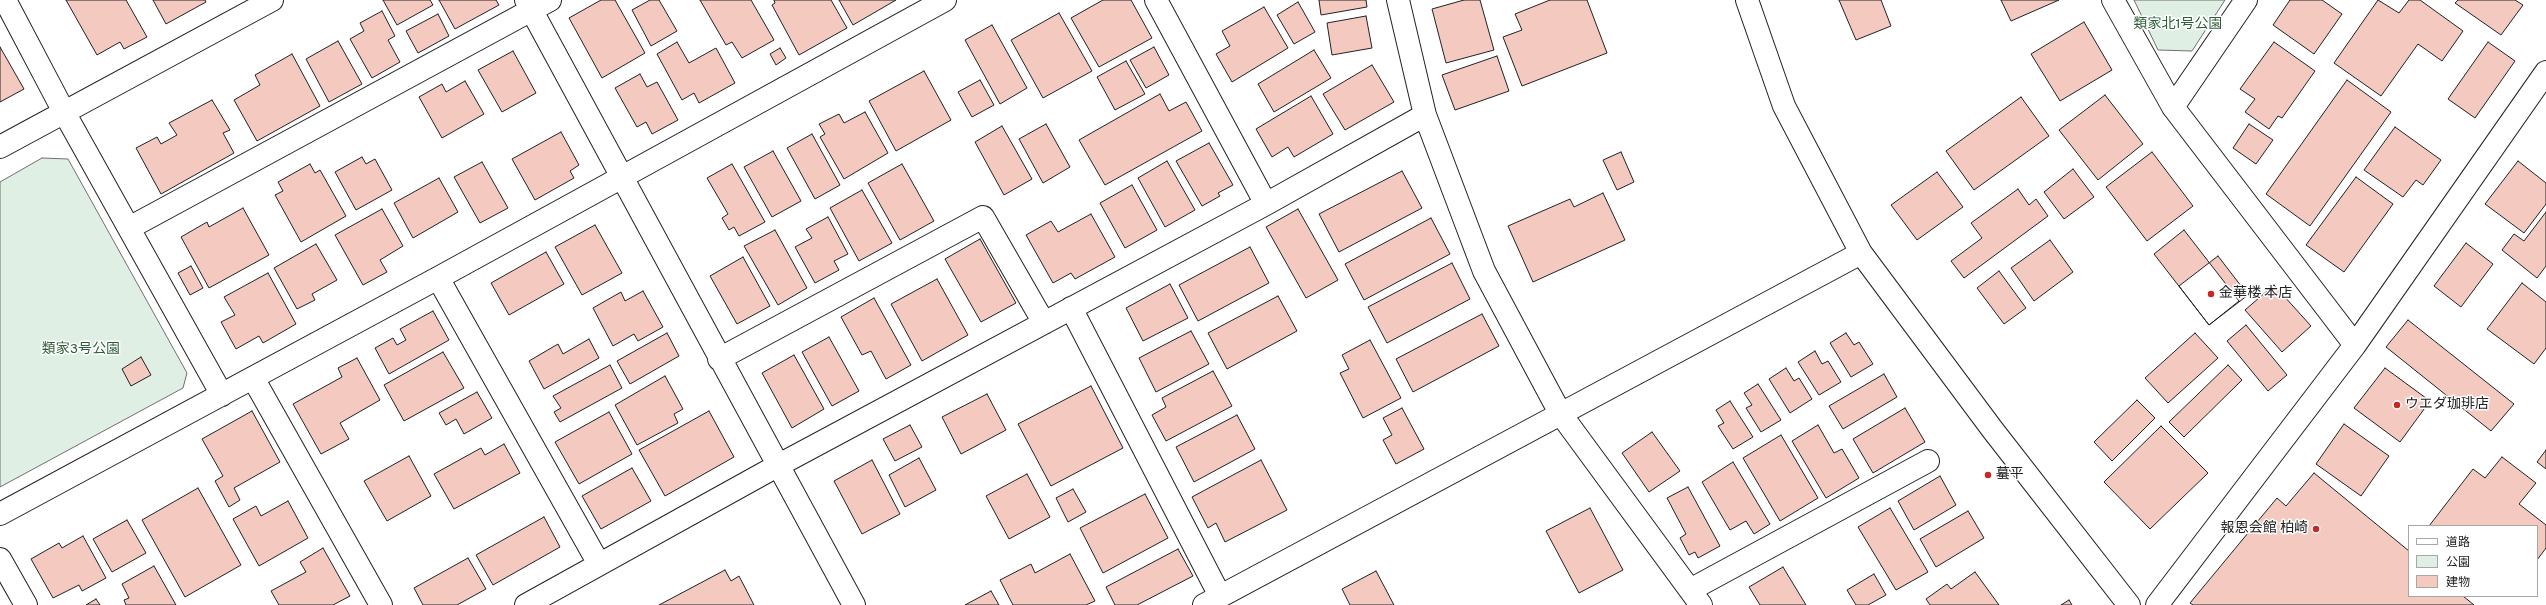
<!DOCTYPE html>
<meta charset="utf-8">
<style>
body{margin:0}
#map{position:relative;width:2546px;height:605px;overflow:hidden;background:#fff;font-family:Overpass,"Noto Sans JP",sans-serif}
canvas{display:block}
.legend{position:absolute;left:2408px;top:525px;width:130px;height:72px;box-sizing:border-box;background:#fff;border:1px solid #a7a7a7;margin:0;padding:5px 7px;list-style:none;font-size:12px;color:#222}
.legend li{display:flex;align-items:center;gap:8px;height:20px}
.legend b{width:20px;border:1px solid #a7a7a7}
</style>
<div id="map">
<canvas width="2546" height="605"></canvas>
<ul class="legend">
<li><b style="height:5px;background:#fff"></b>道路</li>
<li><b style="height:11px;background:#e0efe3"></b>公園</li>
<li><b style="height:11px;background:#f3c9c0"></b>建物</li>
</ul>
</div>
<script>
const ctx = document.querySelector('canvas').getContext('2d');
ctx.lineJoin = 'round';
function paint(path, color) { ctx.fillStyle = color; ctx.fill(path, 'evenodd'); }
const toPath = rows => new Path2D(rows.map(r => 'M' + r).join(''));
function stroke(path, color, width, dash) { ctx.strokeStyle = color; ctx.lineWidth = width; ctx.lineCap = dash ? 'butt' : 'round'; ctx.setLineDash(dash || []); ctx.stroke(path); }
function drawText(font, color, halo, rows, align = 'center') {
  ctx.font = font + ' Overpass,"Noto Sans JP",sans-serif'; ctx.lineWidth = 3; ctx.setLineDash([]); ctx.textBaseline = 'middle'; ctx.strokeStyle = halo; ctx.fillStyle = color; for (const [text, x, y, turn = 0] of rows) {
    ctx.save(); ctx.translate(x, y); ctx.rotate((+turn || 0) * Math.PI / 180); ctx.textAlign = isNaN(turn) ? turn : align; if (halo) ctx.strokeText(text, 0, 0); ctx.fillText(text, 0, 0); ctx.restore();
  }
}
const green = toPath([
 [2134,0,2225,0,2192,51,2158,50,2134,0],
 [42,158,68,159,187,373,183,388,0,487,0,182,42,158]
]);
const building = toPath([
 [66,0,126,0,147,37,124,49,120,42,97,55,66,0],
 [153,0,205,0,206,2,166,24,153,0],
 [383,0,430,0,433,5,397,25,383,0],
 [439,0,496,0,499,5,455,29,439,0],
 [601,0,615,0,645,53,602,78,569,18,601,0],
 [650,0,659,0,677,31,651,46,632,10,650,0],
 [700,0,751,0,774,40,742,58,732,42,726,45,700,0],
 [774,0,831,0,847,28,799,55,772,5,775,3,774,0],
 [839,0,896,0,853,25,839,0],
 [1103,0,1131,0,1152,38,1099,67,1071,18,1103,0],
 [1319,0,1366,0,1367,7,1321,15,1319,0],
 [1464,0,1480,0,1494,50,1446,63,1432,9,1464,0],
 [1550,0,1587,0,1607,53,1522,86,1503,37,1522,30,1515,14,1550,0],
 [1839,0,1881,0,1891,26,1856,40,1839,0],
 [2001,0,2059,0,2011,21,2001,0],
 [2290,0,2322,0,2342,14,2314,54,2273,25,2290,0],
 [2378,0,2399,13,2409,0,2420,0,2463,31,2442,61,2418,44,2381,96,2334,63,2378,0],
 [2458,0,2515,0,2523,5,2501,35,2455,3,2458,0],
 [1298,2,1315,32,1294,44,1277,15,1298,2],
 [1264,7,1288,48,1232,82,1216,54,1230,46,1222,31,1264,7],
 [382,11,395,36,388,40,400,62,372,78,350,39,364,31,360,23,382,11],
 [1059,13,1092,71,1043,98,1011,40,1059,13],
 [438,14,449,36,418,53,406,31,438,14],
 [1366,16,1372,48,1332,55,1327,23,1366,16],
 [2084,22,2112,70,2060,101,2031,54,2084,22],
 [992,25,1027,88,1000,104,965,40,992,25],
 [338,41,362,84,329,102,306,59,338,41],
 [677,42,689,63,716,48,735,83,699,103,694,93,682,100,657,54,677,42],
 [2274,42,2315,71,2282,118,2278,116,2269,129,2245,112,2255,99,2240,89,2274,42],
 [2488,42,2515,61,2475,118,2448,99,2488,42],
 [0,47,24,89,0,102,0,47],
 [1154,47,1169,75,1146,88,1130,60,1154,47],
 [780,48,786,58,776,65,770,54,780,48],
 [1314,50,1331,78,1274,112,1258,84,1314,50],
 [513,51,536,93,502,112,478,70,513,51],
 [292,54,320,106,257,141,234,100,260,85,255,75,292,54],
 [1497,56,1509,91,1455,110,1442,75,1497,56],
 [1126,61,1145,94,1115,110,1097,77,1126,61],
 [1372,65,1394,102,1345,130,1323,94,1372,65],
 [924,71,951,120,896,151,869,101,924,71],
 [640,74,647,87,657,82,678,120,652,134,646,122,637,127,615,88,640,74],
 [980,80,994,105,972,117,958,92,980,80],
 [2347,80,2391,112,2310,226,2266,194,2347,80],
 [465,81,484,114,442,138,419,97,442,84,446,92,465,81],
 [1160,94,1169,111,1186,102,1202,131,1105,185,1079,140,1160,94],
 [2105,95,2143,144,2098,180,2059,130,2105,95],
 [1311,96,1333,134,1294,157,1288,147,1272,157,1256,129,1311,96],
 [2021,97,2049,136,1974,190,1946,151,2021,97],
 [212,100,230,130,223,133,234,153,161,194,136,148,157,137,161,144,177,135,169,123,212,100],
 [865,112,888,153,844,179,820,137,825,134,819,124,839,114,844,123,865,112],
 [1046,124,1070,167,1043,183,1019,139,1046,124],
 [2249,124,2273,140,2256,164,2233,148,2249,124],
 [1002,126,1032,179,1004,195,975,142,1002,126],
 [2395,127,2441,160,2423,185,2416,180,2403,197,2364,170,2395,127],
 [561,132,579,165,570,171,574,178,535,200,512,159,561,132],
 [812,134,840,185,815,199,787,148,812,134],
 [1209,143,1233,185,1218,193,1220,196,1202,206,1176,161,1209,143],
 [773,151,801,201,772,217,744,167,773,151],
 [1621,152,1634,182,1617,190,1603,160,1621,152],
 [2152,152,2193,206,2147,241,2106,187,2152,152],
 [362,157,366,164,375,159,392,190,356,210,335,172,362,157],
 [1167,161,1195,210,1165,227,1138,178,1167,161],
 [2518,161,2546,183,2546,204,2524,233,2485,204,2518,161],
 [482,162,508,208,480,223,454,177,482,162],
 [310,164,315,173,320,170,346,216,301,242,275,195,283,191,278,182,310,164],
 [732,164,765,222,739,236,734,227,729,230,722,218,728,214,707,178,732,164],
 [902,164,934,221,900,240,868,183,902,164],
 [2073,169,2094,197,2064,219,2044,192,2073,169],
 [1402,171,1422,208,1339,252,1319,214,1402,171],
 [1937,172,1963,207,1917,240,1891,205,1937,172],
 [2356,177,2393,204,2344,272,2306,245,2356,177],
 [439,178,458,212,413,238,394,203,439,178],
 [1132,185,1157,230,1125,248,1100,203,1132,185],
 [2018,189,2029,205,2036,199,2048,216,1964,278,1951,261,1982,238,1971,223,2018,189],
 [862,190,892,243,859,261,830,208,862,190],
 [1603,193,1625,240,1533,282,1508,226,1570,199,1574,207,1603,193],
 [243,208,269,255,209,288,181,237,207,222,209,227,243,208],
 [382,209,403,246,380,260,387,272,363,285,335,235,382,209],
 [1298,209,1338,280,1306,298,1266,227,1298,209],
 [2546,212,2546,266,2537,278,2502,250,2514,234,2524,241,2546,212],
 [1091,214,1115,257,1075,279,1071,273,1053,283,1026,235,1051,221,1058,232,1091,214],
 [828,217,848,254,834,261,839,270,815,283,795,247,812,238,806,229,828,217],
 [1431,218,1450,254,1364,300,1345,264,1431,218],
 [595,225,622,273,582,295,555,247,595,225],
 [775,230,807,288,778,305,744,246,775,230],
 [2184,230,2239,301,2209,325,2154,254,2184,230],
 [980,239,1016,303,981,322,945,259,980,239],
 [2050,240,2073,272,2034,301,2011,268,2050,240],
 [2466,243,2493,264,2461,307,2434,286,2466,243],
 [316,244,337,280,312,294,315,300,297,309,274,268,316,244],
 [1250,247,1269,283,1198,321,1179,285,1250,247],
 [546,252,564,284,509,315,491,283,546,252],
 [2218,256,2248,295,2209,325,2179,286,2218,256],
 [743,257,770,306,737,324,710,276,743,257],
 [1452,263,1470,299,1387,343,1368,307,1452,263],
 [191,266,203,288,190,295,178,273,191,266],
 [1999,271,2026,308,2004,324,1977,288,1999,271],
 [268,273,296,324,263,343,259,336,236,349,221,322,235,315,224,297,268,273],
 [937,279,968,335,922,361,891,304,937,279],
 [2522,283,2546,302,2546,348,2534,364,2487,329,2522,283],
 [1170,284,1188,318,1143,341,1126,308,1170,284],
 [2274,285,2311,326,2282,352,2245,310,2274,285],
 [643,291,663,327,638,341,634,334,613,346,593,308,621,292,625,301,643,291],
 [1278,296,1297,331,1227,369,1208,333,1278,296],
 [874,298,911,365,886,379,871,351,862,355,841,317,874,298],
 [433,311,449,340,389,374,375,348,393,338,397,345,406,340,400,329,433,311],
 [1482,314,1499,346,1413,392,1396,359,1482,314],
 [2408,320,2514,404,2491,431,2386,347,2408,320],
 [2246,325,2287,375,2268,391,2227,341,2246,325],
 [1191,331,1209,364,1156,392,1139,358,1191,331],
 [667,333,679,356,630,384,617,361,667,333],
 [1846,333,1854,345,1859,342,1873,364,1851,377,1830,343,1846,333],
 [2195,333,2218,358,2168,403,2145,378,2195,333],
 [829,337,859,391,832,406,802,352,829,337],
 [589,339,599,358,544,389,529,361,558,344,563,354,589,339],
 [1370,340,1401,398,1363,418,1340,373,1349,369,1342,355,1370,340],
 [1815,351,1822,364,1828,361,1841,382,1819,395,1798,362,1815,351],
 [443,352,464,388,404,421,384,385,443,352],
 [794,355,824,409,792,428,762,373,794,355],
 [141,357,151,375,131,386,122,369,141,357],
 [357,358,380,400,340,423,349,439,321,454,293,404,342,377,338,368,357,358],
 [610,365,622,388,560,422,554,412,561,408,553,396,610,365],
 [2228,365,2242,380,2184,437,2169,422,2228,365],
 [1786,368,1794,381,1799,378,1812,399,1790,413,1769,379,1786,368],
 [2385,368,2430,401,2400,442,2354,408,2385,368],
 [1213,371,1232,406,1166,441,1152,415,1166,407,1162,398,1213,371],
 [1884,374,1897,397,1843,429,1829,406,1884,374],
 [665,376,683,409,674,414,678,423,637,445,615,405,665,376],
 [1758,384,1781,420,1761,432,1746,408,1752,405,1744,393,1758,384],
 [1091,386,1123,448,1051,486,1018,424,1091,386],
 [477,392,492,418,464,434,456,419,446,425,439,413,477,392],
 [987,394,1006,430,961,454,942,417,987,394],
 [2137,400,2155,418,2112,461,2094,442,2137,400],
 [1730,401,1753,437,1733,449,1718,426,1724,423,1716,410,1730,401],
 [1402,408,1424,449,1396,464,1383,440,1392,435,1383,418,1402,408],
 [1905,408,1925,442,1873,473,1853,439,1905,408],
 [252,411,280,462,234,488,240,500,229,507,215,481,223,476,202,439,252,411],
 [709,411,734,457,665,496,639,450,709,411],
 [609,412,632,454,579,484,555,442,609,412],
 [1237,415,1255,449,1194,482,1176,447,1237,415],
 [2344,424,2389,456,2361,496,2316,464,2344,424],
 [910,425,922,447,895,461,883,439,910,425],
 [1818,425,1834,453,1842,449,1859,478,1826,498,1792,441,1818,425],
 [2161,426,2208,473,2150,529,2104,482,2161,426],
 [1652,432,1680,471,1649,492,1622,453,1652,432],
 [1781,435,1818,498,1780,521,1743,458,1781,435],
 [504,444,520,473,454,509,434,474,481,448,485,455,504,444],
 [2546,450,2546,469,2537,462,2546,450],
 [409,456,431,496,387,521,364,481,409,456],
 [2502,457,2536,483,2519,504,2546,525,2546,548,2537,560,2537,526,2429,526,2473,469,2485,478,2502,457],
 [919,458,936,490,905,507,889,475,919,458],
 [872,460,900,514,862,534,834,481,872,460],
 [1261,460,1287,510,1225,542,1216,523,1208,528,1192,497,1261,460],
 [1733,462,1770,524,1754,534,1746,521,1730,530,1702,482,1733,462],
 [632,468,651,501,601,529,582,496,632,468],
 [2314,473,2409,551,2409,596,2463,596,2474,605,2193,605,2190,603,2277,498,2286,506,2314,473],
 [1027,474,1050,517,1009,539,986,496,1027,474],
 [1940,476,1956,505,1914,530,1898,501,1940,476],
 [1688,487,1720,546,1698,558,1695,552,1689,555,1680,538,1686,534,1667,498,1688,487],
 [198,488,241,565,185,597,142,520,198,488],
 [1073,489,1086,512,1068,522,1056,498,1073,489],
 [1145,494,1168,538,1103,573,1080,528,1145,494],
 [288,501,308,538,259,566,233,519,256,506,261,516,288,501],
 [1590,508,1623,570,1579,593,1546,531,1590,508],
 [1890,508,1928,572,1896,590,1858,527,1890,508],
 [1968,511,1984,538,1936,567,1920,539,1968,511],
 [544,517,560,547,493,585,476,555,544,517],
 [127,520,146,553,112,572,93,539,127,520],
 [83,536,106,578,82,591,79,585,53,598,31,559,59,543,62,548,83,536],
 [323,548,350,596,333,605,279,605,271,591,306,572,300,562,323,548],
 [1178,549,1193,576,1137,605,1115,605,1106,587,1178,549],
 [1070,554,1095,601,1086,605,1013,605,1000,580,1031,564,1035,573,1070,554],
 [468,558,486,589,457,605,423,605,414,588,468,558],
 [154,566,176,605,126,605,124,600,129,598,122,584,154,566],
 [1783,567,1806,605,1760,605,1749,587,1783,567],
 [725,570,731,581,739,576,754,605,659,605,725,570],
 [1376,571,1394,605,1350,605,1342,589,1376,571],
 [1975,572,1999,605,1930,605,1926,599,1947,584,1951,589,1975,572],
 [1874,574,1886,595,1868,605,1856,605,1847,590,1874,574],
 [991,591,999,605,965,605,991,591],
 [96,599,100,605,86,605,96,599],
 [2069,600,2072,605,2061,605,2069,600]
]);
const minor = toPath([
 [5,0,64,112,222,395],
 [526,0,854,605],
 [1156,0,1266,204],
 [1398,0,1425,115,1484,271,1560,413,1701,605],
 [1747,0,1784,106,1861,253,1992,429,2129,605],
 [2113,0,2173,107,2355,345],
 [2173,107,2246,0],
 [0,147,272,0],
 [129,228,550,0],
 [438,278,599,564],
 [1071,308,1220,596],
 [719,359,983,217,1044,323],
 [253,378,381,605],
 [0,514,438,278,945,0],
 [0,559,26,605],
 [1690,590,1928,461],
 [526,605,777,466,1266,204,1425,115],
 [1204,605,1861,253],
 [2157,605,2355,345,2546,72]
]);
const markers = [
 [2211,294,4,"#c62828"],
 [2397,405,4,"#c62828"],
 [1988,475,4,"#c62828"],
 [2316,529,4,"#c62828"]
];
const parkNames = [
 ["類家北1号公園",2178,25],
 ["類家3号公園",81,350]
];
const poiNames = [
 ["金華楼 本店",2219,294],
 ["ウエダ珈琲店",2405,405],
 ["蟇平",1996,475],
 ["報恩会館 柏崎",2308,529,"right"]
];
paint(green, '#e0efe3');
stroke(green, '#6f6f6f', 1);
paint(building, '#f3c9c0');
stroke(building, '#222', 1);
stroke(minor, '#222', 24);
stroke(minor, '#fff', 22);
for (const [x, y, r, color] of markers) { const dot = new Path2D(); dot.arc(x, y, r, 0, 2 * Math.PI); ctx.fillStyle = color; ctx.fill(dot); stroke(dot, '#fff', 1.5); }
drawText('14px', '#2f5e38', '#fff', parkNames);
drawText('14px', '#222', '#fff', poiNames, 'left');
</script>
